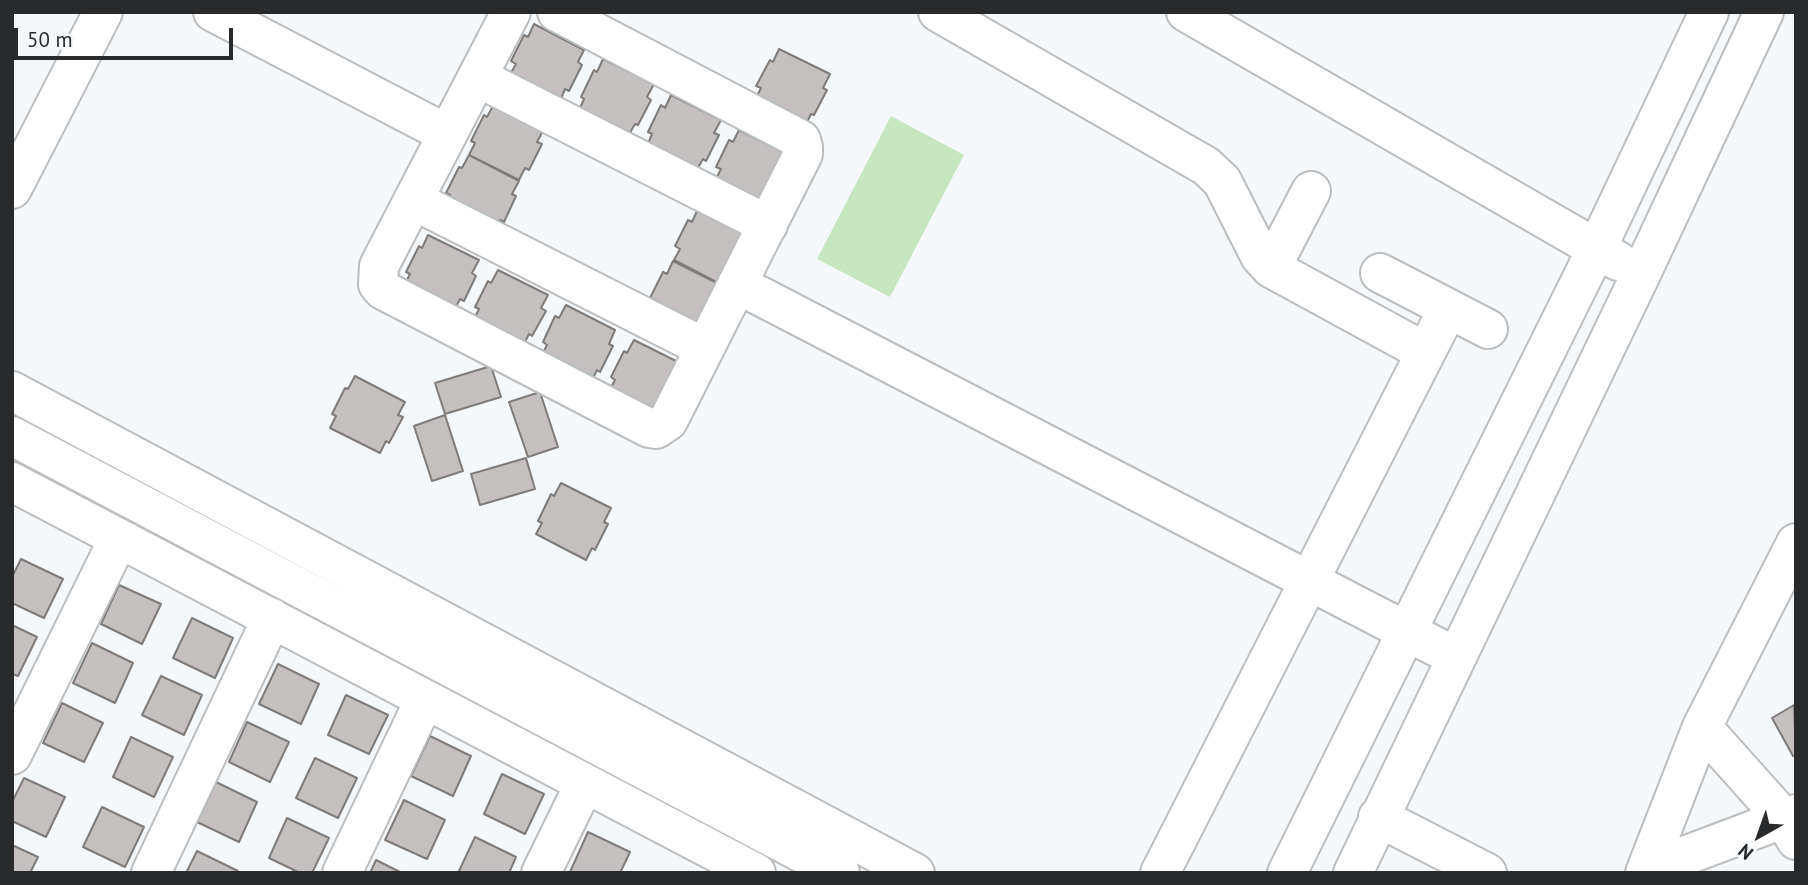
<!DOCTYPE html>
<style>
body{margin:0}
#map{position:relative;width:1808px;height:885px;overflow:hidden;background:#f5f8fa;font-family:"PT Sans",sans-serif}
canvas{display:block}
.frame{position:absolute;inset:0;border:14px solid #292a2b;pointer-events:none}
.north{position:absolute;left:1724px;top:801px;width:70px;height:70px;-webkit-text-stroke:5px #f5f8fa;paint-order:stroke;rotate:220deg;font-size:19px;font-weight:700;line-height:28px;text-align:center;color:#292a2b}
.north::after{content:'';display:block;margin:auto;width:24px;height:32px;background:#292a2b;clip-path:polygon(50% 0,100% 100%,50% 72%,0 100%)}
.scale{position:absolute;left:14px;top:28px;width:219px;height:32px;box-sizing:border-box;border:4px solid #292a2b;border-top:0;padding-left:9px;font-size:21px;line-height:24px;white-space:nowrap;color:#292a2b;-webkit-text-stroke:5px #f5f8fa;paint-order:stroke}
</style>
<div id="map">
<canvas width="1808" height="885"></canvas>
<div class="frame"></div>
<div class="north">N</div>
<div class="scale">50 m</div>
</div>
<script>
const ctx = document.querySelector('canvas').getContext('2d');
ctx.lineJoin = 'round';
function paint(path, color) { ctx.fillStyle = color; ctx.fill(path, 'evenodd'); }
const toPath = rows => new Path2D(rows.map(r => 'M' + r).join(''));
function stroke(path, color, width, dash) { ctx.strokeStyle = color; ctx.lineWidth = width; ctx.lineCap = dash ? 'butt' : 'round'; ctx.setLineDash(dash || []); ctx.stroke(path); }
const green = toPath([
 [891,116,964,155,890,297,817,259]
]);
const building = toPath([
 [534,24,584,50,578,62,582,65,569,91,565,89,560,101,509,76,516,64,511,61,524,35,528,37,534,24],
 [779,49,830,74,823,88,827,90,814,115,811,114,805,126,755,100,761,88,756,86,770,60,773,62,779,49],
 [603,59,654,84,647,97,651,100,638,125,635,124,628,136,579,110,584,99,581,97,594,70,597,72,603,59],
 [671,95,721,120,714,133,719,135,706,161,703,159,696,171,647,146,652,134,648,132,661,105,665,108,671,95],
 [494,104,544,129,537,142,542,144,529,170,525,168,519,180,469,155,475,143,471,141,484,115,487,117,494,104],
 [739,130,789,155,765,206,715,181,721,169,716,167,729,140,733,142,739,130],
 [469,155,519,181,512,194,516,196,504,222,500,220,494,232,444,207,450,195,446,193,459,167,462,168,469,155],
 [698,209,748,235,724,286,674,260,680,249,675,246,688,220,692,222,698,209],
 [428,235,479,260,472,273,476,276,464,301,460,299,454,311,404,286,410,274,406,272,419,246,422,248,428,235],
 [673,261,723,286,708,327,649,312,655,300,650,298,663,272,667,274,673,261],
 [498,270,548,295,541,308,546,311,532,336,529,334,523,346,473,321,479,309,475,307,488,281,491,283,498,270],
 [566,305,615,330,609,344,613,346,600,372,597,370,591,382,541,357,547,345,543,342,555,316,559,318,566,305],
 [634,340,684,365,659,417,609,391,615,380,611,377,624,351,627,353,634,340],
 [491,366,501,397,445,414,435,383,491,366],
 [355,376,405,402,398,415,403,417,389,443,386,441,380,453,330,428,336,416,332,414,345,388,348,389,355,376],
 [540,392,558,447,528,457,509,402,540,392],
 [445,415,463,471,432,481,414,426,445,415],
 [526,458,535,489,480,505,471,474,526,458],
 [561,483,611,508,604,522,608,524,595,550,592,548,586,560,536,534,542,523,538,521,551,494,554,496,561,483],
 [21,559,63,579,44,618,12,603,12,577,21,559],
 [119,585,161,604,142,644,101,624,119,585],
 [192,618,233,638,215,678,173,658,192,618],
 [12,625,37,637,18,676,12,674,12,625],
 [92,643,133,663,115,703,73,683,92,643],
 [278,664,319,684,301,724,259,704,278,664],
 [161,676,202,695,184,735,142,715,161,676],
 [346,695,388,715,369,754,328,735,346,695],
 [62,703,103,723,84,762,43,743,62,703],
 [1794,705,1796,755,1793,756,1772,718,1794,705],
 [247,722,289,742,270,782,229,762,247,722],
 [430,736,471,756,453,796,411,776,430,736],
 [131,737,173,757,154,797,113,777,131,737],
 [315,758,357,778,338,818,296,798,315,758],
 [502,774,544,794,525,834,484,814,502,774],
 [24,778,65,797,46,837,12,821,12,802,24,778],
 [216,782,257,802,239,842,197,822,216,782],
 [404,800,445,820,427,859,385,840,404,800],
 [102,807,144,827,125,867,83,847,102,807],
 [287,818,329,838,312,873,300,873,269,858,287,818],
 [588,832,630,852,620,873,570,872,588,832],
 [475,837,516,857,509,873,458,873,475,837],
 [12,845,38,857,30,873,12,873,12,845],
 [197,851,238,871,237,873,186,873,197,851],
 [376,860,402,873,370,873,376,860]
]);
const minor = toPath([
 [213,12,447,134],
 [511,12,379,266,378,284,383,290,649,428,656,429,668,421,803,154,803,147,801,140,796,137,557,12],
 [938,12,1206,166,1222,181,1260,256,1271,268,1425,352],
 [1186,12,1618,261],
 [477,77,768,225],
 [12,189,103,12],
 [413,200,705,348],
 [1271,268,1311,191],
 [1380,273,1488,329],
 [737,284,1456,657],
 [12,391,915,873],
 [12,436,840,873],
 [12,482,756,873],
 [1702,727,1785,820,1796,840],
 [12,755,119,538],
 [1378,817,1487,873],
 [1647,870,1796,814],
 [151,873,272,618],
 [342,873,425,699],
 [541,873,585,783],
 [1160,873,1448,309],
 [1287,873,1597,248,1709,12],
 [1353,873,1641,274,1764,12],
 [1645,873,1702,727,1796,543]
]);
paint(green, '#c7e6c1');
paint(building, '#c3c0bf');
stroke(building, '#7e7b79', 2);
stroke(minor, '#bbbdbf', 42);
stroke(minor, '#fff', 38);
</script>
